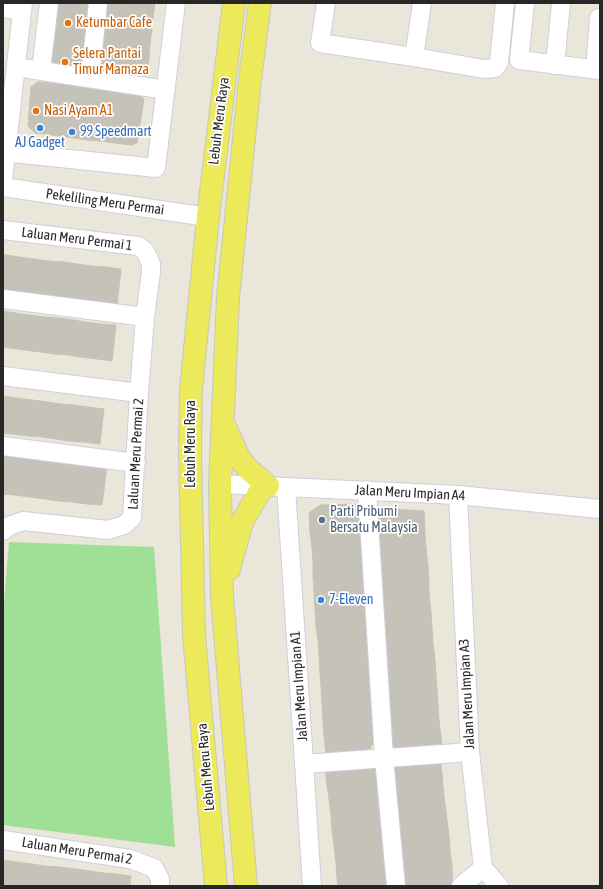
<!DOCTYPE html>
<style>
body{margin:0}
#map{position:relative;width:603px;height:889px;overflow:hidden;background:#eae6d9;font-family:"Asap Condensed",sans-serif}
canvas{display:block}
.frame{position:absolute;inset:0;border:4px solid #272727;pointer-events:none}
</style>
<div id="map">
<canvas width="603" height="889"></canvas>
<div class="frame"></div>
</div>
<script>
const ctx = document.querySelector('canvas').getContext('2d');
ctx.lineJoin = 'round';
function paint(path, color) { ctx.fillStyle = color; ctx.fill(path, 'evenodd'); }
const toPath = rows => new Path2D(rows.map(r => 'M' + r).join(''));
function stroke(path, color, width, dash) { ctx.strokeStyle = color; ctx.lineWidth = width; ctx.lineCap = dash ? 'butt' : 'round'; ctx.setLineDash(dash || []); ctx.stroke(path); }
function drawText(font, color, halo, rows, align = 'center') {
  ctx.font = font + ' "Asap Condensed",sans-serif'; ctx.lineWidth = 3.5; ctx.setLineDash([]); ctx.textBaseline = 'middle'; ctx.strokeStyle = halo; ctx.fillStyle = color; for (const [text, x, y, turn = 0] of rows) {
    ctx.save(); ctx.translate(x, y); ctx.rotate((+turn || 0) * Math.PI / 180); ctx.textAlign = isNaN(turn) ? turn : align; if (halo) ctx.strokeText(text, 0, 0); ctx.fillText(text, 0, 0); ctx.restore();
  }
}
const green = toPath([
 [9,542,154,547,175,847,3,825,3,615]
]);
const building = toPath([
 [57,3,91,4,89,19,55,15,57,3],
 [102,3,155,3,154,11,102,3],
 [102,4,154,11,152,28,100,22,102,4],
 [55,15,89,19,88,33,54,30,55,15],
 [100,22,152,28,150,44,98,38,100,22],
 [54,30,88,33,87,48,52,44,54,30],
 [98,38,150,44,149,59,96,53,98,38],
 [52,44,87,48,85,65,74,71,49,67,52,44],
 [96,53,149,59,148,66,139,74,102,68,96,60,96,53],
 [38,82,50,83,45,134,35,133,28,126,31,87,38,82],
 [50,83,64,85,59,136,45,134,50,83],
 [64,85,79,86,74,138,59,136,64,85],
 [79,86,93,87,87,140,74,138,79,86],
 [93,87,106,89,101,141,87,140,93,87],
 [106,89,120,90,114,143,101,141,106,89],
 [120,90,136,91,144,99,137,143,131,145,114,143,120,90],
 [3,255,6,255,3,283,3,255],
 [6,255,19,257,15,292,3,291,6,255],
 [19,257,33,259,29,294,15,292,19,257],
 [33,259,49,261,45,296,29,294,33,259],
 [49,261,64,262,60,298,45,296,49,261],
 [64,262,77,264,73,299,60,298,64,262],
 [77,264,90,266,86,301,73,299,77,264],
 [90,266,105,267,101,303,86,301,90,266],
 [105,267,121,269,117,305,101,303,105,267],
 [3,311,15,313,11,348,3,347,3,311],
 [15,313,29,315,25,350,11,348,15,313],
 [29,315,44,317,40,352,25,350,29,315],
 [44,317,59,318,55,354,40,352,44,317],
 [59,318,73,320,69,355,55,354,59,318],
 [73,320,85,322,81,357,69,355,73,320],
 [85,322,100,324,97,359,81,357,85,322],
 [100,324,116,325,112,361,97,359,100,324],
 [3,396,16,398,12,434,3,433,3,396],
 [16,398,32,400,28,436,12,434,16,398],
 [32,400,47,402,43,437,28,436,32,400],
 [47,402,60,404,56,439,43,437,47,402],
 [60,404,73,405,69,441,56,439,60,404],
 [73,405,88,407,84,442,69,441,73,405],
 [88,407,104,409,100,444,84,442,88,407],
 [3,453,6,453,3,487,3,453],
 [6,453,18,454,15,495,3,494,6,453],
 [18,454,34,456,30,497,15,495,18,454],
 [34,456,50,458,45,499,30,497,34,456],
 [50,458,64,460,58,501,45,499,50,458],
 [64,460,77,462,72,502,58,501,64,460],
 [77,462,92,464,87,504,72,502,77,462],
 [92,464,107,466,102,505,87,504,92,464],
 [361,504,361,530,310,532,309,513,320,505,361,504],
 [374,508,424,511,425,533,375,536,374,508],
 [361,530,362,545,312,547,310,532,361,530],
 [425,533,426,549,376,552,375,536,425,533],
 [362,545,362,560,313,562,312,547,362,545],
 [426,549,428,565,377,568,376,552,426,549],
 [362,560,363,575,313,577,313,562,362,560],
 [428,565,429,581,378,584,377,568,428,565],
 [363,575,364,590,314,592,313,577,363,575],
 [429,581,429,595,379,600,378,584,429,581],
 [364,590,365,607,315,610,314,592,364,590],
 [429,595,431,612,380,615,379,600,429,595],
 [365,607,366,622,316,625,315,610,365,607],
 [431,612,432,628,382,631,380,615,431,612],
 [366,622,367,638,318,641,316,625,366,622],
 [432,628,433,644,383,647,382,631,432,628],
 [367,638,368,653,319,656,318,641,367,638],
 [433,644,435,660,384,663,383,647,433,644],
 [368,653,369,669,320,672,319,656,368,653],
 [435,660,436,676,385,679,384,663,435,660],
 [369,669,371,684,321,687,320,672,369,669],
 [436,676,437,691,386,694,385,679,436,676],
 [371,684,372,701,322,704,321,687,371,684],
 [437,691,438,706,387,709,386,694,437,691],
 [372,701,373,716,323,720,322,704,372,701],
 [438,706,439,720,388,725,387,709,438,706],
 [373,716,374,731,324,735,323,720,373,716],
 [439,720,442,747,399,751,389,741,388,725,439,720],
 [374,731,375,741,368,751,326,754,324,735,374,731],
 [440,757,442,773,392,778,391,768,397,761,440,757],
 [371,763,377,769,378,780,327,785,325,767,371,763],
 [442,773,443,788,394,793,392,778,442,773],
 [378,780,379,794,329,799,327,785,378,780],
 [443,788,445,804,395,809,394,793,443,788],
 [379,794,381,810,331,815,329,799,379,794],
 [445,804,447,820,397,825,395,809,445,804],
 [381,810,383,825,332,830,331,815,381,810],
 [447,820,449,836,398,840,397,825,447,820],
 [383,825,384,841,334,846,332,830,383,825],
 [449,836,450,851,400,856,398,840,449,836],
 [384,841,386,858,336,863,334,846,384,841],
 [450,851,452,867,401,872,400,856,450,851],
 [386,858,387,874,337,878,336,863,386,858],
 [3,860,16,862,13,886,3,886,3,860],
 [16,862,32,864,30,886,13,886,16,862],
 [32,864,45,866,43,886,30,886,32,864],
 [45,866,60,867,57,886,43,886,45,866],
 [60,867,75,869,73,886,57,886,60,867],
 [452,867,453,886,402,886,401,872,452,867],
 [75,869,90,871,88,886,73,886,75,869],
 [90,871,103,873,102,886,88,886,90,871],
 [103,873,116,874,114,886,102,886,103,873],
 [116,874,131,876,130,886,114,886,116,874],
 [387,874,388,886,338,886,337,878,387,874]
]);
const minor = toPath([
 [326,3,320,43,414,57,484,69,495,68,499,62,505,3],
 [525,3,519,60,600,70],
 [3,8,22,11],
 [599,18,596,58,600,62],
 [414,57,422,3],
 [555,65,561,3],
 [16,67,166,90],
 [41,70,49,3],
 [90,78,98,3],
 [3,152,156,168,176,3],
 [3,180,23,3],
 [3,187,208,217],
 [3,230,138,246,144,250,147,255,151,264,151,272,145,317,139,393,132,518,124,525,108,530,23,521,9,526,3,531],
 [3,299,145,317],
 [3,376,139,393],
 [3,446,136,463],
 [220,484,458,495,600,509],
 [286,487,312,886],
 [367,490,384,758,396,886],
 [458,495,470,752,483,868,499,886],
 [304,764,470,752],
 [3,840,130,859,154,868,160,879,160,886],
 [461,886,483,868]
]);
const major = toPath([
 [224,425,239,458,247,468,268,486],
 [229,569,242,522,263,486],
 [216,886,194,635,190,451,191,390,208,217,234,3],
 [246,886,222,596,220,484,228,298,250,79,260,3]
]);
const markers = [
 [68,23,4,"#e8710a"],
 [65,62,4,"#e8710a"],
 [36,111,4,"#e8710a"],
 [40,128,4,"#3f7fe0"],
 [72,132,4,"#3f7fe0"],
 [322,520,4,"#5c6f8a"],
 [321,600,4,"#3f7fe0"]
];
const foodNames = [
 ["Ketumbar Cafe",76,23],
 ["Selera Pantai",73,54],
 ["Timur Mamaza",73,70],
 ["Nasi Ayam A1",44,111]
];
const streetNames = [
 ["Lebuh Meru Raya",219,121,-83],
 ["Pekeliling Meru Permai",105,202,8],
 ["Laluan Meru Permai 1",77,239,7],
 ["Lebuh Meru Raya",191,444,-90],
 ["Laluan Meru Permai 2",136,454,-87],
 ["Jalan Meru Impian A4",410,493,3],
 ["Jalan Meru Impian A1",299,686,-94],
 ["Jalan Meru Impian A3",467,694,-93],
 ["Lebuh Meru Raya",206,767,-95],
 ["Laluan Meru Permai 2",77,851,9]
];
const shopNames = [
 ["99 Speedmart",80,132],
 ["AJ Gadget",40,143,"center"],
 ["7-Eleven",329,600]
];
const serviceNames = [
 ["Parti Pribumi",330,512],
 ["Bersatu Malaysia",330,528]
];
paint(green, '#9fe096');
paint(building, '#c5c2b9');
stroke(building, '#c5c2b3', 1);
stroke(minor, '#cfcee0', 20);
stroke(major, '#c7c7c7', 24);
stroke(minor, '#fff', 18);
stroke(major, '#ece95b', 22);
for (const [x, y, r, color] of markers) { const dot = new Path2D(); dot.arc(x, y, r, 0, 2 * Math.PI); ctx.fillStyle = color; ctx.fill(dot); stroke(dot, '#fff', 1.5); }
drawText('14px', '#c56008', '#fff', foodNames, 'left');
drawText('14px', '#272727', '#fff', streetNames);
drawText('14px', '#366cbe', '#fff', shopNames, 'left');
drawText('14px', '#4e5e75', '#fff', serviceNames, 'left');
</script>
